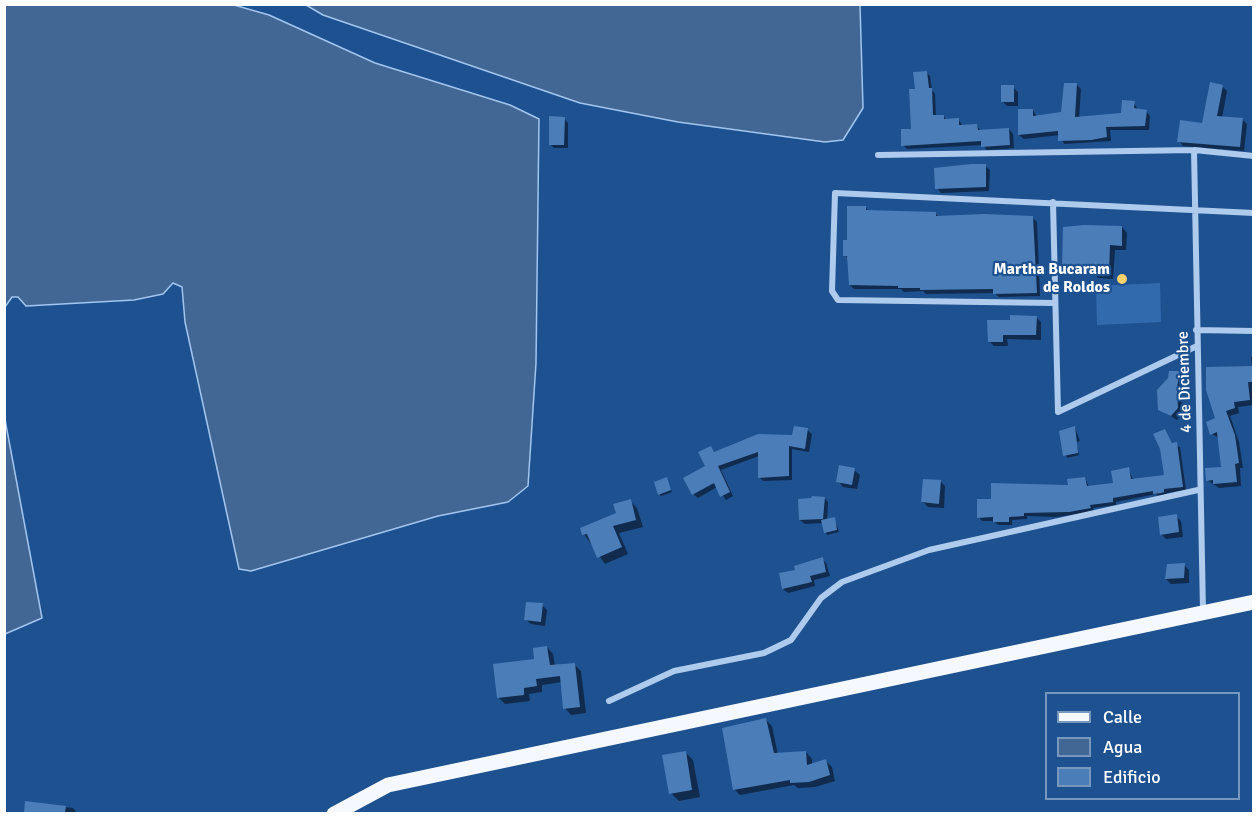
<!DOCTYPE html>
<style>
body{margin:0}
#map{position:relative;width:1258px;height:818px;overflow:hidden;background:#1e5190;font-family:Signika,sans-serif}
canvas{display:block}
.frame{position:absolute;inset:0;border:6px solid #fff;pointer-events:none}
.legend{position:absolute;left:1045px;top:692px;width:195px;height:108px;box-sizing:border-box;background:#1e5190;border:2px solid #7897bc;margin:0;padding:8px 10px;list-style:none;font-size:18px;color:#fff}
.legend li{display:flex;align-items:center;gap:12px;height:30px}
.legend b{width:30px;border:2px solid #7897bc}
</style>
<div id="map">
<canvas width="1258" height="818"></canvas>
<div class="frame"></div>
<ul class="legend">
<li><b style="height:8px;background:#f5f9ff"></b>Calle</li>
<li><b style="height:16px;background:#436794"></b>Agua</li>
<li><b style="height:16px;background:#4b7db8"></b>Edificio</li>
</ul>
</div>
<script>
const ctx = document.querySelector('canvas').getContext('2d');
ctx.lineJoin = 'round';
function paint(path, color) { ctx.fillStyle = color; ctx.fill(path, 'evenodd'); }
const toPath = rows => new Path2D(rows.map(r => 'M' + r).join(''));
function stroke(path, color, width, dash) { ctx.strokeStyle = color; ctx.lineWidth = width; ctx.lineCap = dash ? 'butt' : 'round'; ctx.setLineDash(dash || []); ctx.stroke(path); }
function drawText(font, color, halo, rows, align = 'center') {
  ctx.font = font + ' Signika,sans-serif'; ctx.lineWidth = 4.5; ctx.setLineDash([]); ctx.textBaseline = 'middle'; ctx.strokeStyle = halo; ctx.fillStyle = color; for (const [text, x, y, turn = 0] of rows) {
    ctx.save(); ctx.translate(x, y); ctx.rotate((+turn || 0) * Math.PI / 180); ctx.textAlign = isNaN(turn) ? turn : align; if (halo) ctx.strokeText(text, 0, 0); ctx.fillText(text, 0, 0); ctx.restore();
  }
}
const green = toPath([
 [1160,283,1161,322,1097,325,1096,286]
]);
const water = toPath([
 [5,4,234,5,269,15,375,63,510,105,539,119,536,363,528,486,508,502,438,516,251,571,239,569,185,322,182,287,173,283,163,294,134,300,26,306,18,297,12,297,5,307,5,4],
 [306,5,860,5,863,108,843,140,825,142,678,122,580,103,323,15,306,5],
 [4,414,42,618,5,634,4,634,4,414]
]);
const shadow = toPath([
 [926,72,930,76,932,90,935,94,936,116,944,117,947,120,958,119,963,126,976,125,981,131,1009,129,1013,134,1014,148,987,150,983,145,907,149,903,145,912,130,916,90],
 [1077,85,1081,89,1079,119,1122,114,1134,103,1138,110,1146,111,1150,116,1149,130,1110,130,1111,141,1064,144,1060,135,1024,139,1019,135,1020,110,1033,110,1037,117,1063,113],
 [1222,86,1227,91,1222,118,1242,119,1247,124,1244,151,1183,146,1179,141,1204,125],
 [1013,87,1018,92,1018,106,1007,106,1002,101],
 [564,119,568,123,568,148,554,148,550,144],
 [985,166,990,170,989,191,941,193,937,188],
 [865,207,870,212,935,213,940,218,1033,218,1037,222,1040,296,999,297,994,293,926,294,923,291,904,292,901,289,854,289,850,285,849,260,845,255],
 [1122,227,1127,233,1126,250,1115,250,1113,279,1098,278,1093,271,1069,271,1064,266],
 [1036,317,1041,322,1041,340,1007,339,1008,346,994,346,989,341,1011,321],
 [1251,357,1254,357,1254,405,1238,407,1239,413,1230,416,1239,442,1243,468,1240,468,1241,486,1219,488,1207,480,1223,468,1219,438,1212,434,1216,419,1252,367],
 [1179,372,1184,377,1181,394,1182,414,1177,420,1160,409],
 [1075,428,1080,441,1076,442,1079,455,1067,458,1061,432],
 [807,430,812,434,809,452,792,449,792,480,763,481,759,477,759,456,721,470,733,496,726,500,717,487,698,498,693,494,707,467,710,448,715,452,794,436],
 [1164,431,1173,444,1180,447,1186,490,1167,493,1167,496,1159,497,1156,494,1116,502,1116,505,1093,508,1094,512,1055,517,1027,516,1027,519,1012,520,1012,525,998,525,994,521,982,521,979,517,992,500,1069,487,1085,478,1089,487,1115,484,1128,469,1134,481,1166,477],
 [854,470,860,475,857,489,843,487,838,481],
 [666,479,672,492,661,496,659,494],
 [940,481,945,486,944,508,928,507,923,502],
 [824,498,828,502,827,520,834,518,839,532,827,535,823,523,805,524,800,520],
 [630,501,637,508,643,527,619,533,628,554,605,564,584,534,617,514],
 [1176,516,1181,521,1183,537,1166,539,1161,534],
 [822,559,826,563,830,576,814,580,815,586,788,593,783,589,797,571],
 [1184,565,1189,570,1189,583,1171,584,1166,579],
 [542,605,547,610,545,626,531,624,525,619],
 [547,647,553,654,555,666,574,664,581,671,586,713,571,715,565,708,562,682,542,685,542,692,529,694,530,701,505,704,499,698],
 [766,720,772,726,778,755,806,752,812,759,812,765,826,761,832,767,835,781,815,787,798,788,794,785,740,795,734,789],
 [685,752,693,760,700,797,679,801,671,793],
 [27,803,73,808,78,814,25,814]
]);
const building = toPath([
 [927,71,929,88,932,88,933,115,944,115,944,119,959,118,959,125,977,124,978,130,1009,128,1010,145,981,147,981,141,901,146,901,129,911,129,909,89,915,89,913,72],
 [1210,82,1223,85,1217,116,1243,118,1240,147,1177,142,1180,120,1202,123],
 [1064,83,1077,83,1075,117,1121,113,1122,100,1135,101,1134,108,1147,110,1145,126,1106,127,1107,137,1091,140,1058,141,1058,131,1018,135,1018,109,1033,109,1033,116,1061,112],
 [1001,85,1014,85,1014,102,1001,102],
 [549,116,565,117,564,145,549,145],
 [971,164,986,164,986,187,935,189,934,168],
 [847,206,866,206,866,210,936,212,936,216,984,214,1033,216,1037,293,993,294,993,289,920,290,920,288,898,288,898,286,849,285,847,256,843,256,843,240,847,240],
 [1084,225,1122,226,1122,246,1110,245,1109,274,1091,273,1091,267,1062,267,1063,227],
 [1010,315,1037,316,1036,335,1003,335,1003,342,988,342,987,320,1010,320],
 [1254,366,1254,382,1248,382,1250,400,1234,402,1235,408,1226,411,1235,435,1239,463,1235,464,1237,482,1213,484,1213,480,1206,481,1205,468,1221,467,1217,432,1210,435,1206,422,1215,418,1206,390,1206,367],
 [1169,371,1180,371,1177,388,1178,408,1171,416,1158,410,1157,390,1168,378],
 [794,426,808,428,805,449,789,446,789,476,758,478,758,452,718,466,730,492,720,497,714,483,692,495,683,478,705,466,698,452,711,446,714,452,758,434,792,435],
 [1075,426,1078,453,1063,456,1059,431],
 [1165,429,1172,443,1177,442,1183,487,1164,489,1164,492,1161,493,1153,494,1153,491,1113,498,1113,502,1090,505,1091,508,1069,512,1024,513,1024,516,1009,517,1009,522,993,522,993,517,977,518,977,499,991,499,991,483,1068,485,1067,479,1085,477,1087,486,1113,483,1111,471,1129,467,1131,479,1164,475,1160,449,1153,434],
 [839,465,855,468,852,485,836,482],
 [667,477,671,490,658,495,654,482],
 [923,479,941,480,939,504,921,502],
 [812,496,825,497,823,519,799,520,798,499,811,498],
 [631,499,636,520,613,526,622,547,597,558,587,534,582,535,580,528,616,513,613,504],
 [1177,514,1179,532,1160,535,1158,517],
 [835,517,837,530,824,533,821,520],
 [823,557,826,572,810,576,812,582,782,589,779,573,795,570,794,566],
 [1185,563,1184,578,1165,579,1167,564],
 [526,602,543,603,541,622,524,620],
 [547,646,550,665,575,663,580,707,563,709,560,676,536,679,537,686,524,688,524,695,497,698,493,664,534,659,533,648],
 [766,718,774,753,806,751,807,765,826,759,830,775,809,782,790,783,790,780,733,790,722,728],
 [686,751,692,790,669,794,662,755],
 [25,801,66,806,65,813,24,813]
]);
const street = toPath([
 [1194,150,1203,611],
 [878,155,1194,150,1254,156],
 [1053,202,1058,412,1197,346],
 [1054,303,838,300,832,291,835,193,1254,213],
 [1196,330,1254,331],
 [609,701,674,671,764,653,791,640,821,598,842,582,929,550,1198,490]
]);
const primary = toPath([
 [334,814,388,785,1254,602]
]);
const markers = [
 [1122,279,6,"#fcd16e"]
];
const poiNames = [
 ["Martha Bucaram",1110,270],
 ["de Roldos",1110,288]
];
const streetNames = [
 ["4 de Diciembre",1185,382,-92]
];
paint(green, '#326bad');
paint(water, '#436794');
stroke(water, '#a2c6ef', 1.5);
paint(shadow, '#0007');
paint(building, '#4b7db8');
stroke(street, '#aecbed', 6);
stroke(primary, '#f5f9ff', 15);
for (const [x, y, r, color] of markers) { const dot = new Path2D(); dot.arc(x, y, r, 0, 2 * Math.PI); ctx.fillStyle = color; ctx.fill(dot); stroke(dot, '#1e5190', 2); }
drawText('bold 16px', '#fff', '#1e5190', poiNames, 'right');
drawText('16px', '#fff', '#1e5190', streetNames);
</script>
